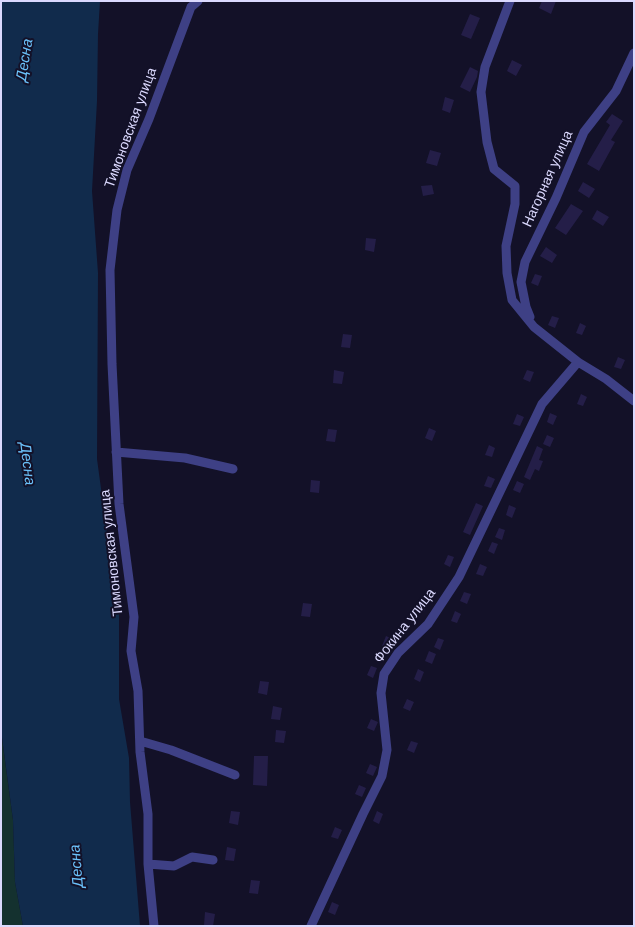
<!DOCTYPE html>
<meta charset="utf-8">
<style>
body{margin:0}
#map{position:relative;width:635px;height:927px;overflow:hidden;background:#131128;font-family:Helvetica,sans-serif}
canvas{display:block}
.frame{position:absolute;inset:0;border:2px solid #dbd9fe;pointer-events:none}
</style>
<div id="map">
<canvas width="635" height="927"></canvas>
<div class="frame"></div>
</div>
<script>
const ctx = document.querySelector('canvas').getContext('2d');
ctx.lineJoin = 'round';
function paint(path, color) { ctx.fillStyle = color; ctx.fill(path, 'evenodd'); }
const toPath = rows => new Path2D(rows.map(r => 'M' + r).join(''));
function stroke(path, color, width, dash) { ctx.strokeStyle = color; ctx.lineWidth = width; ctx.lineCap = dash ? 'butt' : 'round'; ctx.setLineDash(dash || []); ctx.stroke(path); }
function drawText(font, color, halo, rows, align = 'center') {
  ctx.font = font + ' Helvetica,sans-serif'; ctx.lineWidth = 4; ctx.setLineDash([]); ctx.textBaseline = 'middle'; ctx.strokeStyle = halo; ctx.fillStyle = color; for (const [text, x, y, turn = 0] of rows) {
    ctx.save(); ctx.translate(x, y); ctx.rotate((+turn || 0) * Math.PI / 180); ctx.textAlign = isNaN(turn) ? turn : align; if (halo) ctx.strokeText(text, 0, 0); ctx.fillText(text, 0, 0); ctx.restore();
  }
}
const green = toPath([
 [1,731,13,820,15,882,23,926,1,926]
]);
const water = toPath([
 [1,1,100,1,98,34,97,101,92,191,98,273,97,459,108,540,119,602,119,699,129,758,130,802,140,926,23,926,15,882,13,820,1,730]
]);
const building = toPath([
 [542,1,556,1,551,14,539,8],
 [470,14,480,18,471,39,461,35],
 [512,60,522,65,516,76,507,71],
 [470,67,478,71,477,77,470,92,460,87],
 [445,97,454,100,450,113,442,110],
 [612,114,623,121,611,140,615,142,599,171,587,164,610,125,606,122],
 [430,150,441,153,437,166,426,163],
 [583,182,595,189,589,198,578,191],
 [432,185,434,194,423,196,421,186],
 [571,204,583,211,566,235,555,228],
 [597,210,609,217,603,226,592,219],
 [366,238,376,239,374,252,365,250],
 [546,247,557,255,552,263,540,256],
 [535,274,542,276,538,286,531,283],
 [552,316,559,318,555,328,548,325],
 [580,323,586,326,582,335,576,333],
 [343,334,352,335,350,348,341,347],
 [618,357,625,360,621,369,614,367],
 [334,370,344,372,342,384,333,383],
 [527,370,534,372,530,382,523,379],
 [581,394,587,397,583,406,577,404],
 [550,413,557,416,553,425,547,422],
 [517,414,524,417,520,426,513,424],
 [429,428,436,431,432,441,425,438],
 [328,429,337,430,335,442,326,441],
 [547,435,554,438,550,447,543,444],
 [489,445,495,448,492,457,485,455],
 [537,446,543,449,539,460,543,461,539,471,535,469,530,480,524,477],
 [488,476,495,479,491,488,484,486],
 [311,480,320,481,319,493,310,492],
 [517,481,524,484,520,493,513,490],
 [476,503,483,506,470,535,463,532],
 [509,505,516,508,512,518,506,515],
 [499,528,505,530,502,540,495,537],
 [492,542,498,544,494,554,488,551],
 [448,555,454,557,450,567,444,564],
 [480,564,487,567,483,576,476,574],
 [464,592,471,594,467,604,460,601],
 [421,599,428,602,424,612,417,609],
 [303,603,312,604,310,617,301,616],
 [455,611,461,614,457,623,451,621],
 [386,636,393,639,389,648,382,646],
 [438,638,444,640,440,650,434,647],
 [429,651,436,654,432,664,425,661],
 [371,666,377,668,373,678,367,675],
 [418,669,424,672,420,682,414,679],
 [260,681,269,682,267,695,258,693],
 [407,699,414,702,410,711,403,708],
 [273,706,282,708,280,720,271,719],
 [371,719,378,722,374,731,367,728],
 [276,730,286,731,284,743,275,742],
 [411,741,418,743,414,753,407,750],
 [254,756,268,756,267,786,253,785],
 [370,764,377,767,373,776,366,773],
 [359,785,366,788,362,797,355,794],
 [231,811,240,812,238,825,229,823],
 [377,811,383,814,379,824,373,821],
 [335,827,342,830,338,839,331,837],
 [227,847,236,849,234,861,225,860],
 [251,880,260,881,258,894,249,893],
 [332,902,339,905,335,915,328,912],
 [205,912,215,914,213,926,204,925]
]);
const minor = toPath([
 [510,1,485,67,481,92,487,142,494,169,515,186,515,204,506,246,507,273,512,300,534,327,578,362,606,379,634,401],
 [530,317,526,307,521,282,525,262,556,198,584,132,616,91,634,53],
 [116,452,185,458,233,469],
 [140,741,171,750,235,775],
 [148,864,174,866,192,857,213,860],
 [154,926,148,864,148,814,140,752,138,691,131,651,134,617,119,504,112,364,110,270,117,210,127,170,149,119,191,7,198,1],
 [311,926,363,814,382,776,387,750,381,693,384,674,398,653,428,624,459,577,542,404,578,362]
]);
const streetNames = [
 ["Тимоновская улица",131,128,-70],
 ["Нагорная улица",548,179,-66],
 ["Тимоновская улица",112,553,-96],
 ["Фокина улица",405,626,-52]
];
const waterNames = [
 ["Десна",25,60,-81],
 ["Десна",27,464,83],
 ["Десна",77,866,-95]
];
paint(green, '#14312f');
paint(water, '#112b4c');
paint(building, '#241e48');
stroke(minor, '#3e4085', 9);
drawText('14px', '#dbd9fe', '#131128', streetNames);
drawText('italic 15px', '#6bc1fa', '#131128', waterNames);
</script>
